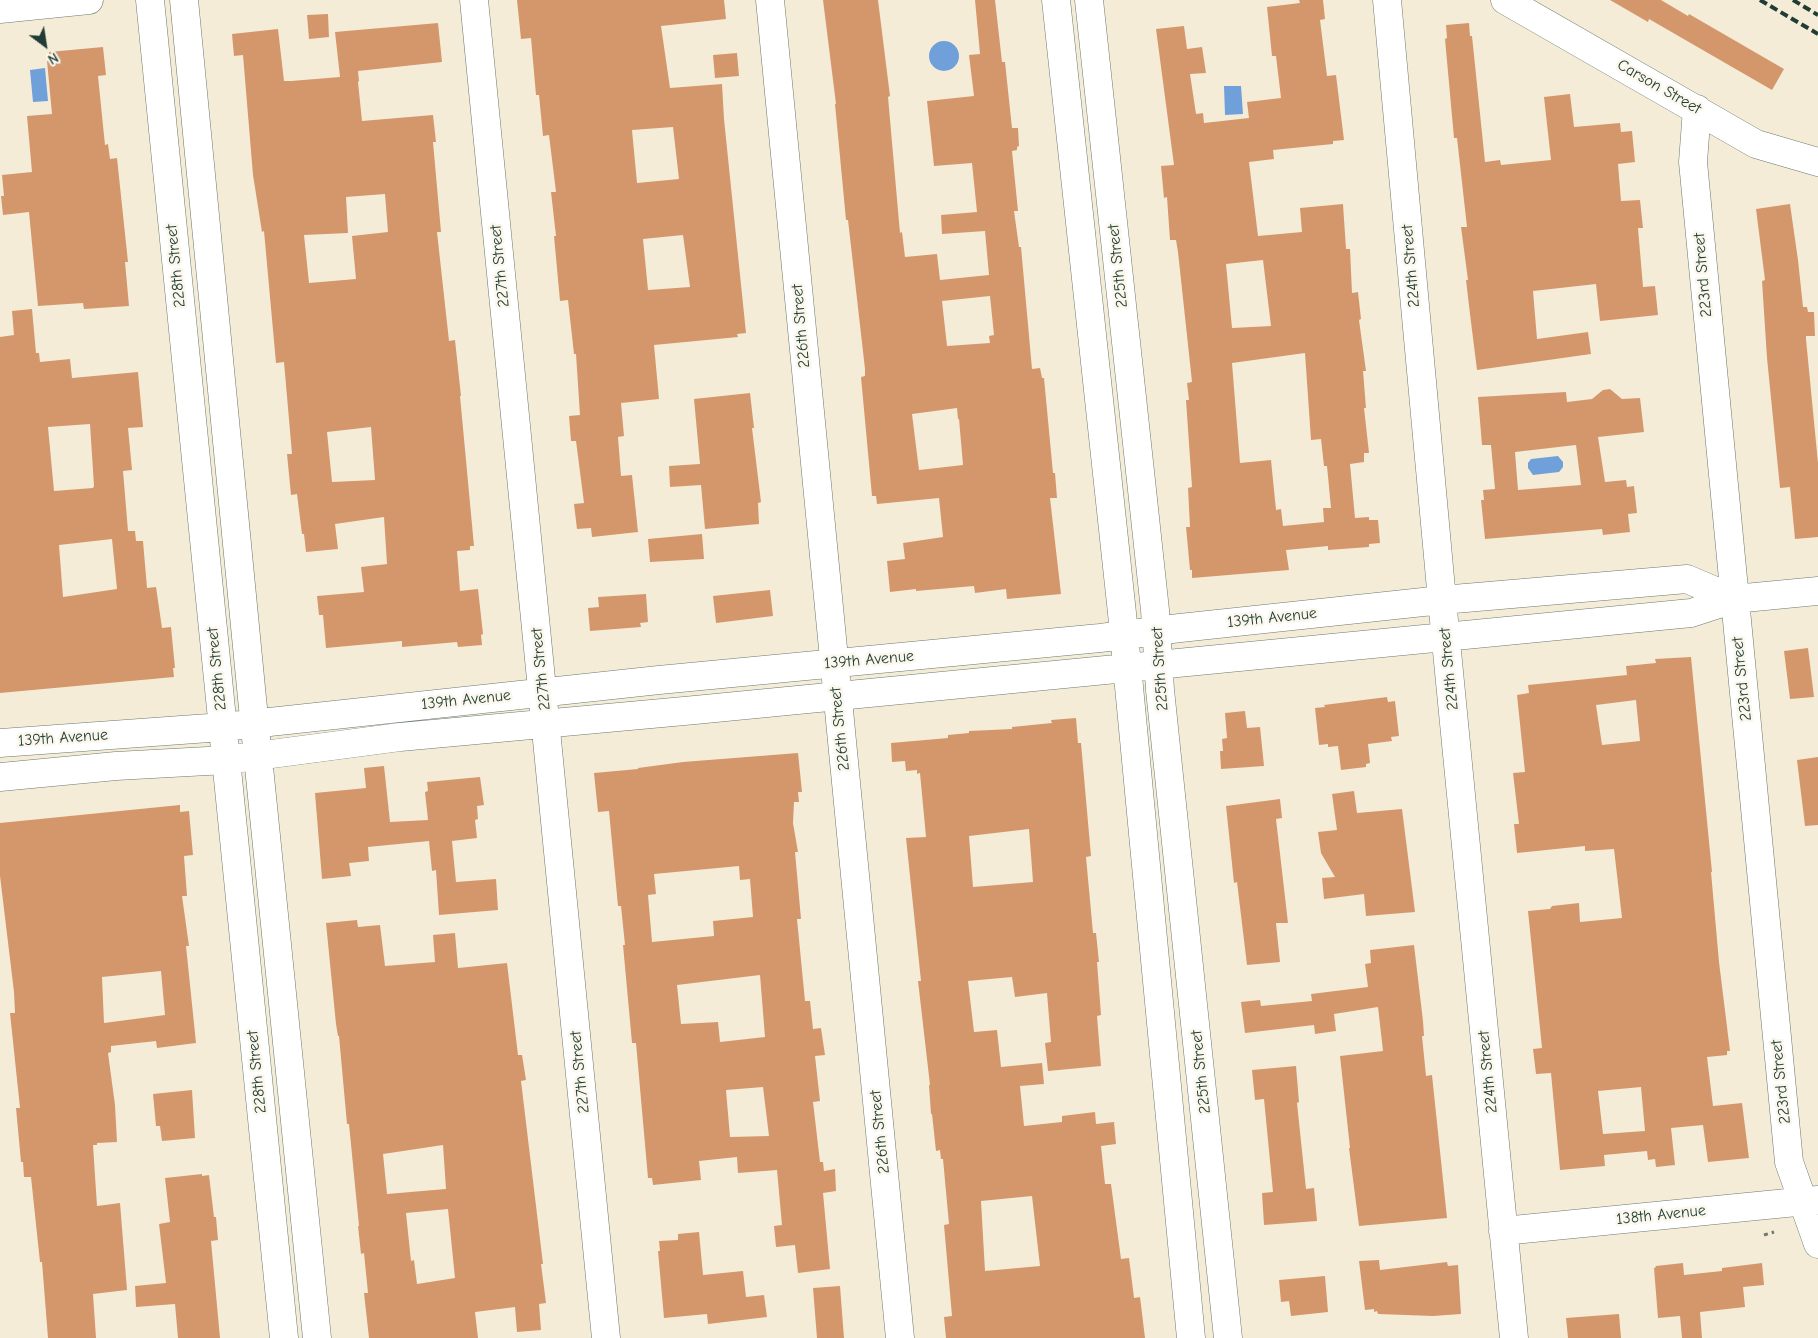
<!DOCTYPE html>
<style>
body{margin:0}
#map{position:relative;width:1818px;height:1338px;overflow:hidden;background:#f5ecd8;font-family:"Comic Neue",sans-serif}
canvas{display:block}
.north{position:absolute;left:20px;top:20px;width:50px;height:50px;-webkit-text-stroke:4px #fbf7ec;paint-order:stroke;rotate:149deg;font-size:14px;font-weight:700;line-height:20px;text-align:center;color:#1f3d34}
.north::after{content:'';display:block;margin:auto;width:18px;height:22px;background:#1f3d34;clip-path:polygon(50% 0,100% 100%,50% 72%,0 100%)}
</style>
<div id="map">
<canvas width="1818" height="1338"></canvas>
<div class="north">N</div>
</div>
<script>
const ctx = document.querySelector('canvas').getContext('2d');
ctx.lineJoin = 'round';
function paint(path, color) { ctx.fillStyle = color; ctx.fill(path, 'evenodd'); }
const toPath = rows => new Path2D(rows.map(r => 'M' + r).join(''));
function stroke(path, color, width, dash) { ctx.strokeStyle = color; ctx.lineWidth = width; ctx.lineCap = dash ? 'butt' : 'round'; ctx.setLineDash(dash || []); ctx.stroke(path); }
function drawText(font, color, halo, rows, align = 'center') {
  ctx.font = font + ' "Comic Neue",sans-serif'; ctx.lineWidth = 5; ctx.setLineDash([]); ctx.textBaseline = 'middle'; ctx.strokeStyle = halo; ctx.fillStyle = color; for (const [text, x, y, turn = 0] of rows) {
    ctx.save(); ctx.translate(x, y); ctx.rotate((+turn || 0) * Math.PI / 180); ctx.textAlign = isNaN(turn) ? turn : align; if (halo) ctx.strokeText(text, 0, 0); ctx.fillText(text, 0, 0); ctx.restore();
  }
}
const water = toPath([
 '929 56a15 15 0 1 1 30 0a15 15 0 1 1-30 0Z',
 [45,68,48,101,33,102,30,70],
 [1224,86,1241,86,1243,114,1225,115],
 [1558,456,1563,462,1563,467,1559,472,1533,475,1528,468,1528,463,1531,459]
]);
const building = toPath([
 [517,0,724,0,726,19,661,26,670,88,722,84,724,119,746,333,737,334,738,337,654,345,659,399,621,403,624,436,618,437,621,476,632,475,638,532,592,537,591,528,577,529,574,504,584,503,576,441,571,441,569,416,580,415,576,354,574,354,568,300,560,301,554,236,556,236,551,192,556,192,549,135,543,136,539,95,536,95,531,38,521,39],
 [673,127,679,179,637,183,632,130],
 [683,235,690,287,648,290,643,239],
 [823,0,878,0,890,96,888,97,900,233,902,232,905,257,937,254,940,280,989,275,985,231,942,234,941,215,977,212,972,163,934,166,927,101,974,96,969,55,980,54,975,0,995,0,1002,62,1005,62,1012,128,1018,128,1019,146,1017,147,1017,150,1012,151,1018,211,1014,211,1019,247,1021,247,1032,369,1040,368,1042,378,1044,378,1053,473,1055,473,1057,498,1050,498,1061,594,1007,599,1006,589,975,593,974,586,916,591,916,589,890,592,887,561,905,559,903,543,943,537,939,498,877,504,876,496,872,496,861,377,865,376,865,369,848,220,846,220,835,104,836,104],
 [990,296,994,335,989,336,990,343,947,346,942,301],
 [957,408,958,419,959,419,963,465,919,470,912,414],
 [1299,0,1323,0,1325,19,1320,20,1327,76,1336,75,1344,140,1333,141,1333,144,1273,150,1274,159,1249,162,1258,236,1302,232,1300,208,1343,204,1346,249,1350,249,1352,293,1358,292,1361,319,1359,320,1366,371,1363,371,1366,408,1364,408,1369,453,1364,453,1364,462,1350,464,1355,518,1369,517,1369,520,1378,520,1380,543,1369,544,1369,547,1328,550,1328,546,1286,550,1289,570,1192,578,1192,570,1190,570,1186,527,1190,527,1188,488,1192,487,1186,400,1189,400,1187,383,1192,382,1178,252,1176,240,1170,240,1167,197,1164,198,1161,166,1174,165,1156,29,1184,26,1187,49,1202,47,1206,73,1190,74,1196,114,1203,113,1204,123,1249,118,1247,102,1281,98,1276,56,1272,56,1267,7,1300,3],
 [1263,260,1271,326,1232,328,1226,264],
 [1305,353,1311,440,1321,439,1324,466,1327,466,1331,508,1323,508,1324,522,1283,526,1281,509,1276,510,1271,460,1240,463,1232,363],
 [1610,0,1661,0,1688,16,1689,14,1784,69,1772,90,1649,19,1648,22],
 [328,14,329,37,309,39,307,15],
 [438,23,442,62,358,71,359,81,358,82,362,121,433,115,436,142,433,142,441,232,437,232,449,341,455,340,461,396,460,396,474,546,470,546,470,550,457,551,460,591,478,589,483,634,481,635,482,645,458,647,457,642,402,647,402,641,326,648,323,615,319,615,317,596,364,592,361,567,387,564,384,517,335,524,338,549,306,552,304,534,302,534,297,494,291,495,287,454,292,454,284,362,276,363,264,231,262,232,253,175,243,55,234,56,232,34,278,29,284,81,291,81,340,77,335,32],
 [385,194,388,232,352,236,356,279,309,283,304,235,348,233,346,197],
 [371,427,375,480,332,482,327,432],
 [1469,23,1470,36,1472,36,1485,162,1500,160,1501,165,1551,160,1544,97,1570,94,1574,127,1620,123,1621,132,1632,131,1635,162,1618,164,1621,201,1640,200,1643,228,1638,228,1643,287,1655,286,1658,315,1600,321,1596,284,1533,291,1537,339,1588,332,1591,354,1477,370,1470,314,1466,280,1468,280,1461,227,1467,227,1457,138,1454,138,1445,39,1447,38,1446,25],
 [103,47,106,75,98,76,105,145,108,144,110,159,117,158,128,262,125,262,129,306,84,309,83,303,38,306,29,212,3,215,1,196,4,196,2,175,32,172,27,116,52,114,47,61,50,61,49,52],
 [737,53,739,76,715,78,713,55],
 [1790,204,1798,260,1803,307,1807,307,1808,312,1814,312,1815,336,1806,336,1806,339,1818,463,1818,537,1795,539,1790,487,1780,488,1767,358,1762,281,1765,280,1756,209],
 [32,309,36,353,39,353,40,362,70,359,72,378,138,372,143,427,128,428,132,470,123,471,128,531,135,531,136,541,143,541,147,588,156,587,162,628,171,627,175,668,173,668,174,677,0,693,0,337,14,335,12,311],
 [90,424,94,486,93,488,54,491,48,427],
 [112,539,117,589,63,597,59,545],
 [1610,389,1622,399,1640,398,1644,432,1598,437,1605,482,1626,480,1627,487,1634,486,1637,513,1628,514,1630,532,1603,535,1602,529,1485,539,1481,500,1484,500,1483,490,1495,489,1491,445,1482,445,1478,397,1566,392,1567,402,1592,399,1603,390],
 [1576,445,1581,485,1518,490,1515,452],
 [750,393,754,428,752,428,761,502,758,503,759,524,705,529,701,485,670,487,669,466,700,464,694,399],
 [702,534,704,559,650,562,648,539],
 [770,590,773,616,716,623,713,596],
 [646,594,648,622,640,623,641,627,590,631,588,608,599,607,598,597],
 [1808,648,1814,697,1790,699,1784,651],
 [1691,657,1712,872,1711,872,1719,962,1730,1051,1727,1051,1727,1055,1707,1057,1713,1106,1742,1103,1749,1158,1708,1162,1703,1125,1671,1128,1675,1165,1656,1167,1655,1159,1648,1160,1647,1151,1604,1155,1605,1166,1560,1170,1551,1073,1536,1074,1533,1049,1542,1048,1528,911,1550,909,1552,906,1579,903,1580,922,1622,918,1614,849,1585,851,1585,846,1517,853,1514,824,1519,824,1513,773,1525,772,1517,695,1529,693,1528,685,1627,675,1626,666,1656,663,1655,659],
 [1636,700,1640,741,1602,745,1596,705],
 [1641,1087,1645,1131,1603,1134,1598,1091],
 [1387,697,1388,702,1395,701,1399,736,1391,737,1392,741,1368,744,1370,763,1366,764,1366,767,1341,770,1338,746,1328,747,1328,744,1319,745,1315,708,1325,707,1324,705],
 [1245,711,1247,728,1260,727,1264,766,1221,769,1220,751,1223,751,1222,739,1227,738,1225,713],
 [1076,718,1078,743,1081,743,1091,856,1086,857,1093,933,1096,933,1099,962,1097,962,1101,1015,1097,1016,1101,1066,1048,1071,1045,1043,1051,1042,1047,993,1015,997,1012,977,968,981,974,1032,997,1030,1001,1067,1042,1063,1044,1084,1020,1086,1024,1126,1062,1122,1062,1116,1095,1112,1096,1124,1114,1122,1116,1144,1101,1146,1105,1184,1111,1184,1121,1259,1129,1258,1134,1298,1140,1297,1145,1338,946,1338,944,1317,952,1316,944,1225,949,1224,943,1159,941,1159,940,1150,936,1151,932,1114,931,1114,929,1085,930,1085,918,981,921,981,906,838,926,837,920,773,917,774,917,770,906,771,905,761,892,762,891,743,948,738,948,735,969,733,969,731,1012,729,1012,727,1052,723,1051,720],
 [1029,829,1033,882,973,887,969,836],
 [1032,1196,1040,1266,985,1271,981,1201],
 [798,753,802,792,798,792,799,802,794,802,793,823,798,852,795,852,801,919,797,919,805,1001,810,1001,813,1029,821,1028,825,1055,815,1056,820,1101,813,1102,820,1162,823,1162,824,1171,835,1169,836,1191,823,1193,830,1269,798,1273,795,1245,776,1247,774,1226,782,1225,777,1170,738,1173,737,1157,699,1161,701,1180,653,1185,652,1178,648,1178,636,1043,632,1043,623,945,625,945,621,906,618,906,609,811,598,812,594,773,638,769,638,768,683,762],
 [739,866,740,880,750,879,753,917,713,921,714,936,652,942,648,895,656,894,654,874],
 [760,975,765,1037,720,1042,718,1022,681,1024,677,985],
 [763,1087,769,1136,730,1137,726,1090],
 [1818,757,1818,825,1805,826,1797,760],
 [384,766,390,822,428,820,425,792,428,791,427,782,480,777,484,805,477,806,478,819,475,820,477,838,452,841,456,882,496,879,498,910,439,915,436,870,432,871,429,841,368,847,369,861,349,863,351,876,322,879,315,793,366,788,364,768],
 [1354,791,1357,813,1402,809,1415,912,1366,916,1364,894,1324,899,1322,878,1335,877,1321,853,1318,832,1337,830,1332,794],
 [1280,799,1282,818,1276,819,1288,923,1276,923,1280,962,1247,965,1237,882,1234,883,1226,806],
 [180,805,180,812,189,811,193,855,184,856,187,896,182,896,189,946,186,946,196,1043,157,1048,156,1041,111,1046,111,1052,108,1053,115,1105,117,1142,97,1143,97,1145,93,1145,97,1206,120,1203,127,1290,93,1294,96,1338,48,1338,42,1262,40,1262,31,1177,24,1177,23,1162,21,1162,16,1108,20,1108,10,1013,15,1013,14,992,0,876,0,823],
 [161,971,165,1015,104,1023,102,977],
 [357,920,358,927,380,925,385,966,435,962,433,935,455,933,458,968,507,963,518,1055,522,1055,526,1080,521,1081,543,1264,541,1264,546,1303,539,1304,541,1330,517,1332,515,1307,475,1312,478,1338,369,1338,364,1293,368,1293,364,1253,361,1254,358,1226,359,1226,349,1124,347,1124,339,1036,338,1036,336,1024,326,923],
 [443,1145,446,1189,387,1194,383,1154],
 [448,1209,455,1278,417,1284,414,1260,411,1261,406,1213],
 [1414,945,1423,1021,1424,1036,1422,1036,1426,1076,1432,1075,1447,1218,1359,1226,1349,1148,1350,1148,1340,1056,1383,1051,1378,1007,1334,1014,1336,1031,1315,1034,1314,1025,1245,1033,1241,1002,1260,1000,1261,1006,1312,1001,1311,994,1368,987,1365,964,1371,963,1370,950],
 [1296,1066,1299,1102,1297,1103,1306,1189,1314,1188,1317,1221,1264,1225,1262,1193,1273,1192,1264,1099,1255,1100,1252,1070],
 [192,1090,195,1138,162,1141,160,1126,156,1126,153,1094],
 [202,1174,202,1176,209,1175,214,1217,216,1217,218,1240,211,1241,220,1338,178,1338,175,1304,136,1307,135,1286,166,1283,159,1224,170,1222,165,1178],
 [699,1232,703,1275,743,1271,746,1297,764,1295,767,1317,708,1324,707,1314,664,1318,658,1251,660,1251,659,1241,678,1240,678,1234],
 [1379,1260,1380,1270,1447,1262,1448,1266,1458,1265,1461,1314,1433,1316,1378,1314,1377,1311,1374,1312,1374,1309,1365,1310,1359,1261],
 [1683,1263,1684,1275,1722,1271,1722,1268,1762,1263,1764,1285,1743,1287,1745,1307,1700,1312,1702,1338,1682,1338,1680,1316,1658,1318,1654,1268,1655,1268,1656,1266],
 [1325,1276,1328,1312,1291,1316,1289,1301,1281,1302,1279,1280],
 [840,1286,844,1338,817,1338,813,1288],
 [1619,1314,1621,1338,1568,1338,1566,1318]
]);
const path = toPath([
 [1764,1235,1774,1232]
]);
const minor = toPath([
 [150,0,284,1338],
 [184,0,252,698,317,1338],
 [474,0,606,1338],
 [770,0,900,1338],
 [1056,0,1122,613,1191,1338],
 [1089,0,1155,610,1160,690,1228,1338],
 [1387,0,1442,600,1514,1338],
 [1505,0,1756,144,1818,162],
 [0,9,89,0],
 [1697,109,1693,162,1789,1162,1818,1244],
 [0,743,223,727,659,680,1100,638,1180,628,1442,600,1687,579,1734,599],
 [0,777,116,766,226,760,400,737,695,710,1691,613,1734,599,1818,591],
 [1503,1231,1818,1200]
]);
const rail = toPath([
 [1760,0,1818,34],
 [1793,0,1818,15]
]);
const streetNames = [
 ["Carson Street",1659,87,30],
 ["228th Street",176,266,-96],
 ["227th Street",500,266,-96],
 ["225th Street",1118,266,-96],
 ["224th Street",1411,266,-95],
 ["223rd Street",1703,275,-95],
 ["226th Street",801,326,-95],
 ["139th Avenue",1272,618,-6],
 ["139th Avenue",869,660,-5],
 ["228th Street",217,669,-96],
 ["227th Street",541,669,-96],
 ["225th Street",1160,669,-94],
 ["224th Street",1449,669,-96],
 ["223rd Street",1742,679,-96],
 ["139th Avenue",466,700,-6],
 ["226th Street",840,729,-96],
 ["139th Avenue",63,738,-4],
 ["228th Street",257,1072,-96],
 ["227th Street",580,1072,-96],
 ["225th Street",1201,1072,-96],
 ["224th Street",1488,1072,-96],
 ["223rd Street",1781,1082,-96],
 ["226th Street",880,1132,-96],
 ["138th Avenue",1661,1215,-6]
];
paint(water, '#70a0da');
paint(building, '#d4976c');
stroke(minor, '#6a7a6d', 29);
stroke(path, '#6a7a6d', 3, [4, 4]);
stroke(minor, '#fff', 28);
stroke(rail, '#1f3d34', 4, [8, 4]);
drawText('16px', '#1f3d34', '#fbf7ec', streetNames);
</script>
